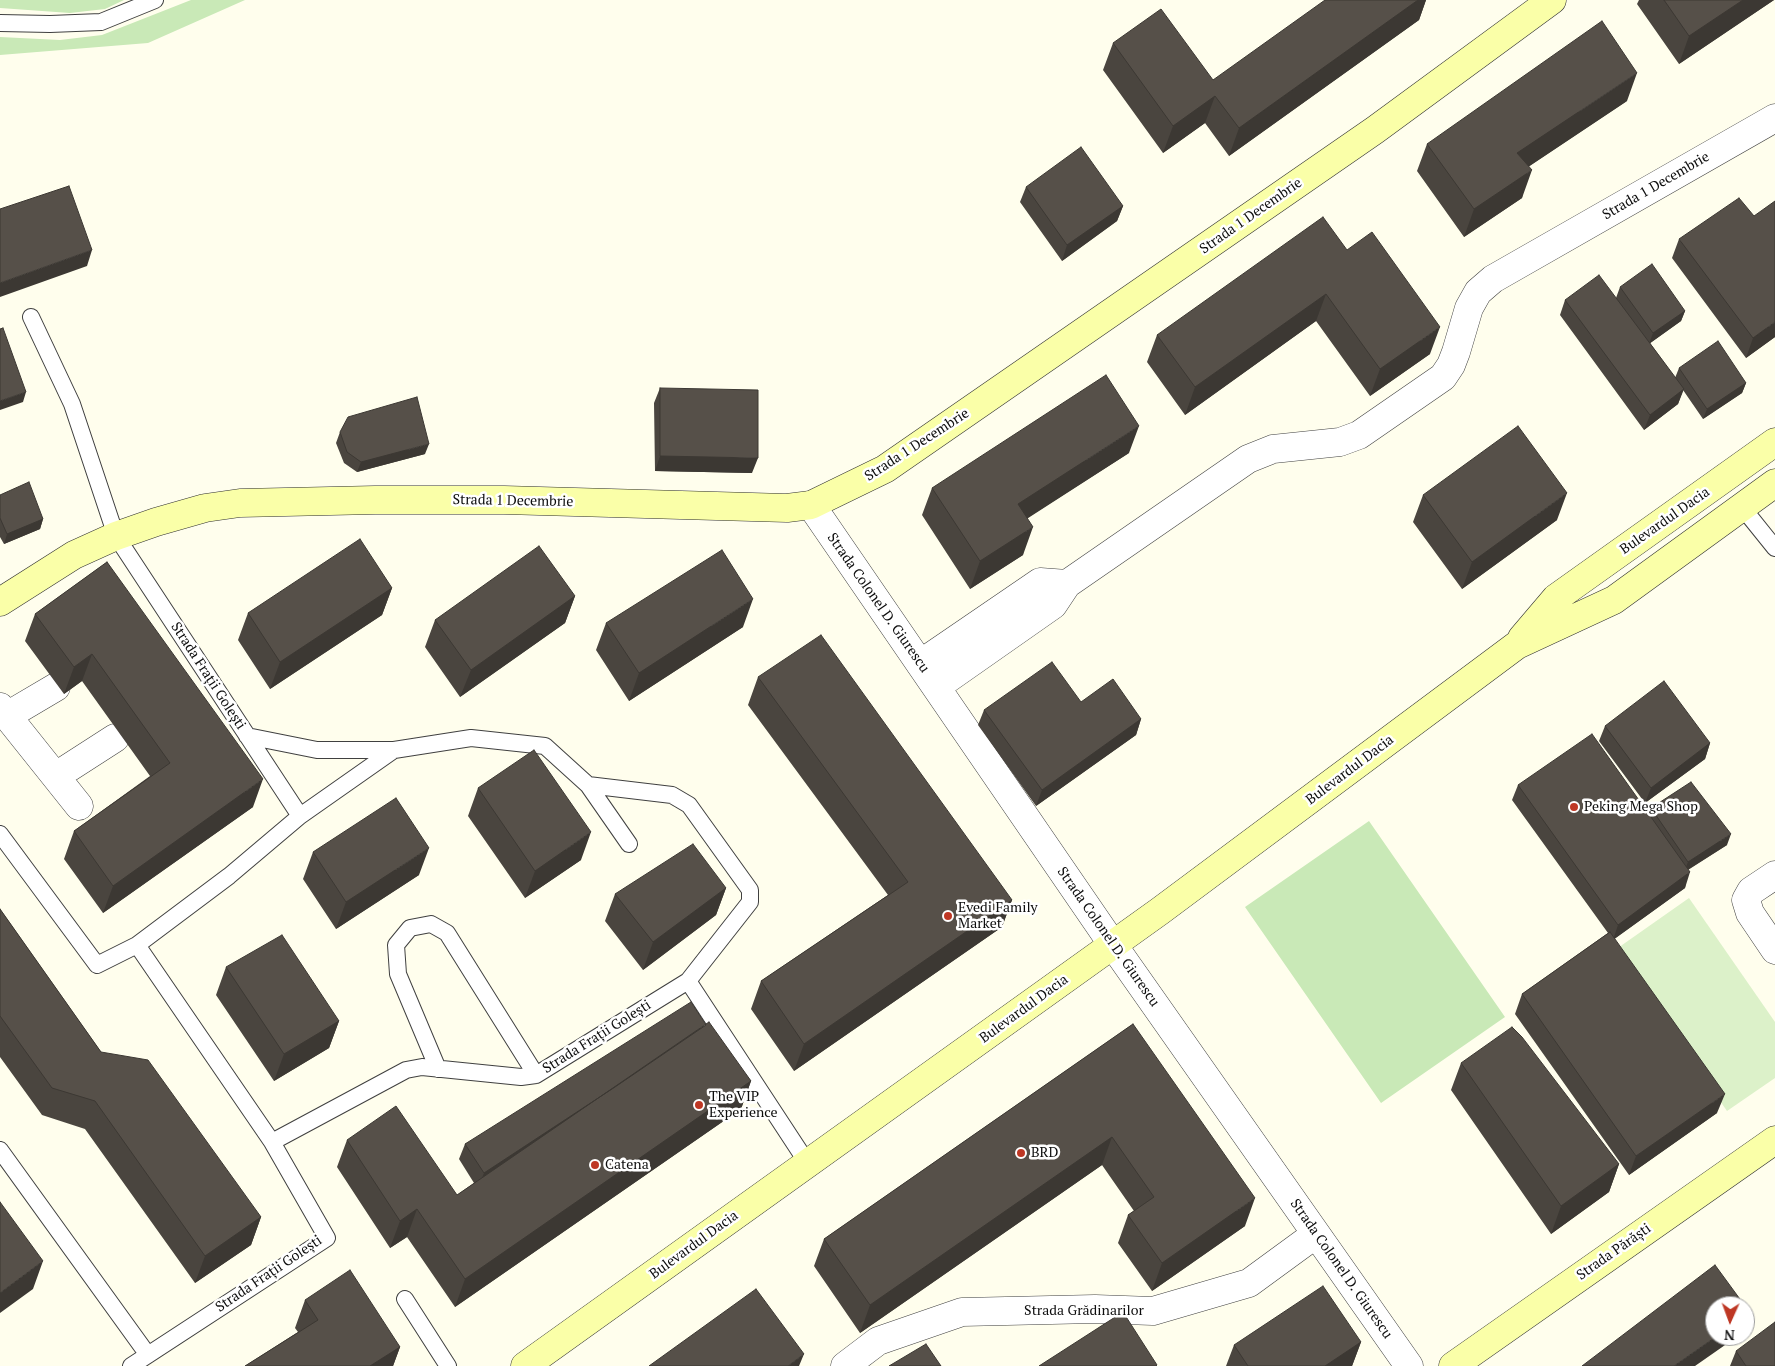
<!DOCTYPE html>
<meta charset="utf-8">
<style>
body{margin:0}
#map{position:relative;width:1775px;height:1366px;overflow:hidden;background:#fffeed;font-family:"PT Serif",serif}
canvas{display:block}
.north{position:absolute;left:1705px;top:1296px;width:50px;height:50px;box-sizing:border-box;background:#fff;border:1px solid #9e9e9e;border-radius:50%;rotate:182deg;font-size:14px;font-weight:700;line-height:20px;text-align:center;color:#0d0d0d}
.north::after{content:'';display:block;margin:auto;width:18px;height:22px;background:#be3724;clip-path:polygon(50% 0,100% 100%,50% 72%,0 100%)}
</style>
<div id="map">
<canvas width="1775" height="1366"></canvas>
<div class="north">N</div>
</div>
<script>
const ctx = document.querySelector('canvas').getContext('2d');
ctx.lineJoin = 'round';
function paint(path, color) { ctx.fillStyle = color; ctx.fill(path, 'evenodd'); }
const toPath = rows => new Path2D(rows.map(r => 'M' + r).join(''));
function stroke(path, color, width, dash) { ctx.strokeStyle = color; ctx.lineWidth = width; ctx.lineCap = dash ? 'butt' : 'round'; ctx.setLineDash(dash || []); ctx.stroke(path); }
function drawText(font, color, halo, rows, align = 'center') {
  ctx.font = font + ' "PT Serif",serif'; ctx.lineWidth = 5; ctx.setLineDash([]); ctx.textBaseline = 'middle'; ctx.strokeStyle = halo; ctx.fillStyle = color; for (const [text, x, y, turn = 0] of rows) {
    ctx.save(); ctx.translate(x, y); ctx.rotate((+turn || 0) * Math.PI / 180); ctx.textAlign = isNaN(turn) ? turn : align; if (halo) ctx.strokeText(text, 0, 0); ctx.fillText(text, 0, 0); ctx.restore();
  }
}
const green = toPath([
 [0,0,124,0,105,9,70,13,0,8],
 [191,0,245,0,148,43,0,55,0,37,60,40,102,35],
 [1369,821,1505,1017,1381,1103,1245,907]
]);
const pitch = toPath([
 [1689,898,1775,1022,1775,1078,1727,1111,1615,950]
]);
const lane = toPath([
 [0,23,50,24,101,22,155,0],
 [31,317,72,404,116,536,300,816,394,750,471,738,545,746,588,785,629,844],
 [1742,507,1775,548],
 [247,736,317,750,394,750],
 [588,785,672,795,689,805,750,890,750,902,688,981],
 [300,816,229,876,137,945,272,1142,406,1070,422,1067,521,1077,536,1075,688,981,808,1164],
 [0,834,97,965,137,945],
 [438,1069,398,974,396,945,410,928,431,924,447,933,536,1075],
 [0,1150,148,1355],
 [405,1299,448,1366],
 [131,1366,327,1238,272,1142]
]);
const street = toPath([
 [811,505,1113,945,1409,1366],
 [920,664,1040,582,1067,584],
 [936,687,1053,605,1067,584,1248,459,1273,449,1340,442,1359,435,1443,377,1451,365,1456,352,1469,308,1478,292,1493,279,1775,118],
 [0,707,79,806],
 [7,716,56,687],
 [56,776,115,738],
 [1775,875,1751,891,1746,900,1750,913,1775,950],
 [845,1366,878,1341,962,1312,1095,1309,1153,1311,1249,1283,1316,1234]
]);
const secondary = toPath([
 [0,602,74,555,116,536,156,522,205,508,240,503,375,500,504,500,787,508,811,505,885,469,1375,130,1552,0],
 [1522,638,1556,598,1775,442],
 [525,1366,1160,911,1517,645,1614,600,1775,483],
 [1453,1366,1775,1140]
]);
const wall = toPath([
 [1418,0,1426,0,1419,20,1229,156,1205,123,1163,153,1103,70,1113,43,1213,80],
 [1639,0,1774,0,1679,64,1637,4],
 [1627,101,1528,167,1522,198,1464,237,1417,171,1427,144],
 [1026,187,1123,206,1117,221,1062,261,1020,202],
 [1679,239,1775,337,1746,358,1672,258],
 [1347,250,1430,354,1370,396,1316,321,1185,415,1147,362,1157,335],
 [1620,287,1685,311,1681,321,1650,343,1675,378,1679,368,1746,383,1742,393,1703,419,1683,390,1678,404,1644,430,1560,315,1565,300,1616,298],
 [660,388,752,473,655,471,654,403],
 [340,432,425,454,357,472,344,463,336,443],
 [1129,453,1027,518,1023,555,970,589,922,515,932,488],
 [0,495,43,519,40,529,4,544,0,537],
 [1423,495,1557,520,1462,589,1413,522],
 [107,562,253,807,103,913,64,859,74,831,150,776,82,681,64,694,25,641,35,614],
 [392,588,382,615,270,689,238,640,248,613],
 [575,596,565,623,460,697,425,647,435,620],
 [606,623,743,627,629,701,596,650],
 [758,677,1012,900,1002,927,794,1071,751,1009,761,981,888,895,748,705],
 [1081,702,1141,719,1136,735,1036,806,978,725,984,710],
 [1605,726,1710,743,1705,759,1645,803,1599,741],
 [1518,785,1649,814,1651,808,1727,845,1688,870,1685,888,1614,939,1717,1113,1629,1175,1515,1014,1522,994,1608,933,1512,800],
 [478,788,581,860,525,898,468,816],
 [313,852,419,875,336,929,303,879],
 [726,888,716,915,643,970,605,921,615,894],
 [0,909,101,1052,261,1217,251,1245,195,1283,85,1129,42,1115,0,1057],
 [226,967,339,1021,329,1048,274,1081,216,995],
 [1133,1024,1245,1226,1152,1291,1118,1243,1128,1215,1134,1211,1102,1165,860,1333,814,1266,824,1239],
 [706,1025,751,1081,741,1109,455,1307,407,1237,390,1248,337,1167,347,1140,457,1195,474,1183,459,1159,465,1144],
 [1461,1063,1619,1164,1609,1192,1551,1234,1451,1090],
 [305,1300,400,1347,393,1366,245,1366,298,1332,295,1328],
 [1361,1342,1352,1366,1226,1366,1234,1345],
 [1736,1351,1775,1366,1730,1366]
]);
const shadedWall = toPath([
 [1418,0,1426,0,1419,20,1229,156,1239,128],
 [1743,0,1774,0,1679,64,1689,36],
 [1637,73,1627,101,1507,181,1517,153],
 [1215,96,1205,123,1163,153,1173,126],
 [1532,170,1522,198,1464,237,1474,209],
 [1123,206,1117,221,1062,261,1067,245],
 [92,250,87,266,0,297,0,283],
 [1326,294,1316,321,1185,415,1195,387],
 [1685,311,1681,321,1649,344,1653,333],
 [1775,322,1775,337,1746,358,1753,338],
 [1440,327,1430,354,1370,396,1380,369],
 [1746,383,1742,393,1703,419,1707,409],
 [1684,389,1678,404,1644,430,1650,415],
 [26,392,23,402,0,410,0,401],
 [1139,426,1129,453,1008,531,1018,504],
 [429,444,425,454,357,472,361,462],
 [660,456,758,458,752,473,655,471],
 [1567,493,1557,520,1462,589,1472,562],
 [43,519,40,529,4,544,7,534],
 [1033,527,1023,555,970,589,980,561],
 [392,588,382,615,270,689,280,662],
 [575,596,565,623,460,697,471,670],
 [753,599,743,627,629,701,639,673],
 [92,654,82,681,64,694,74,667],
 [1141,719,1136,735,1036,806,1042,790],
 [1710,743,1705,759,1645,803,1651,788],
 [263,779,253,807,103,913,113,886],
 [591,832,581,860,525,898,535,871],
 [1731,834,1727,845,1684,872,1688,862],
 [429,848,419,875,336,929,346,902],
 [1690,872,1685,888,1613,940,1618,925],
 [726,888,716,915,643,970,653,942],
 [1012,900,1002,927,794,1071,804,1044],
 [339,1021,329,1048,274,1081,284,1054],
 [707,1026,478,1189,484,1173],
 [751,1081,741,1109,455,1307,465,1279],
 [1725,1094,1717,1113,1629,1175,1636,1156],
 [1112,1137,1102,1165,860,1333,870,1305],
 [1619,1164,1609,1192,1551,1234,1561,1206],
 [1255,1198,1245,1226,1152,1291,1162,1263],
 [417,1209,407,1237,390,1248,400,1221],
 [261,1217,251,1245,195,1283,205,1256],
 [43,1261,33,1289,0,1313,0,1293],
 [1750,1313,1745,1326,1745,1317],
 [1717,1336,1738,1336,1695,1366,1674,1366],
 [1361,1342,1352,1366,1325,1366],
 [400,1347,393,1366,370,1366],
 [804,1354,799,1366,788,1366]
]);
const building = toPath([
 [1325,0,1418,0,1239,128,1215,96,1173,126,1113,43,1161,9,1213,80,1325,0],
 [1664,0,1743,0,1689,36,1664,0],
 [1602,21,1637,73,1517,153,1532,170,1474,209,1427,144,1602,21],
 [1081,147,1123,206,1067,245,1026,187,1081,147],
 [69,186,92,250,0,283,0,209,69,186],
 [1739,198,1754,216,1775,201,1775,322,1753,338,1679,239,1739,198],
 [1323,217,1347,250,1372,232,1440,327,1380,369,1326,294,1195,387,1157,335,1323,217],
 [1652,264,1685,311,1653,333,1620,287,1652,264],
 [1599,275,1684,389,1650,415,1565,300,1599,275],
 [3,328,26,392,0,401,0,329,3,328],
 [1718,341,1746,383,1707,409,1679,368,1718,341],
 [1106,375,1139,426,1018,504,1033,527,980,561,932,488,1106,375],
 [660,388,758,390,758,458,660,456,660,388],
 [417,397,429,444,361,462,347,452,340,432,348,417,417,397],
 [1518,426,1567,493,1472,562,1423,495,1518,426],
 [29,482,43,519,7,534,0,518,0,495,29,482],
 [360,539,392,588,280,662,248,613,360,539],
 [539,546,575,596,471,670,435,620,539,546],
 [722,550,753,599,639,673,606,623,722,550],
 [107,562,263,779,113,886,74,831,170,763,92,654,74,667,35,614,107,562],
 [821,635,1012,900,804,1044,761,981,908,882,758,677,821,635],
 [1052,662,1081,702,1113,679,1141,719,1042,790,984,710,1052,662],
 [1664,681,1710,743,1651,788,1605,726,1664,681],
 [1592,734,1690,872,1618,925,1518,785,1592,734],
 [534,750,591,832,535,871,478,788,534,750],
 [1691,782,1731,834,1688,862,1651,808,1691,782],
 [396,798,429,848,346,902,313,852,396,798],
 [693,844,726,888,653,942,615,894,693,844],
 [0,909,101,1052,148,1060,261,1217,205,1256,95,1101,52,1088,0,1016,0,909],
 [1610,932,1725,1094,1636,1156,1522,994,1610,932],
 [282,935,339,1021,284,1054,226,967,282,935],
 [691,1002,706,1025,615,1087,484,1173,465,1144,691,1002],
 [709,1022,751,1081,465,1279,417,1209,400,1221,347,1140,396,1106,457,1195,709,1022],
 [1133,1024,1255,1198,1162,1263,1128,1215,1154,1197,1112,1137,870,1305,824,1239,1133,1024],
 [1512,1027,1522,1037,1619,1164,1561,1206,1461,1063,1512,1027],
 [0,1202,43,1261,0,1293,0,1202],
 [1715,1265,1745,1306,1715,1306,1715,1336,1717,1336,1674,1366,1582,1366,1715,1265],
 [350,1270,400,1347,370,1366,245,1366,318,1320,305,1300,350,1270],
 [1323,1286,1361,1342,1325,1366,1248,1366,1234,1345,1323,1286],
 [756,1289,804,1354,788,1366,649,1366,756,1289],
 [1745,1306,1750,1313,1745,1317,1745,1306],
 [1123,1312,1157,1365,1156,1366,1039,1366,1123,1312],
 [1775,1322,1775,1366,1746,1366,1736,1351,1775,1322],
 [926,1344,941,1366,889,1366,926,1344]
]);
const markers = [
 [1574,807,5,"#be3724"],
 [948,916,5,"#be3724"],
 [699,1105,5,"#be3724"],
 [1021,1153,5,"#be3724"],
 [595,1165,5,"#be3724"]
];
const streetNames = [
 ["Strada 1 Decembrie",1656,186,-30],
 ["Strada 1 Decembrie",1251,216,-35],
 ["Strada 1 Decembrie",917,445,-33],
 ["Strada 1 Decembrie",513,501,1],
 ["Bulevardul Dacia",1665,521,-35],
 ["Strada Colonel D. Giurescu",878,603,55],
 ["Strada Frații Golești",208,676,57],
 ["Bulevardul Dacia",1350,770,-37],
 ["Strada Colonel D. Giurescu",1108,937,55],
 ["Bulevardul Dacia",1024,1009,-36],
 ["Strada Frații Golești",597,1037,-32],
 ["Bulevardul Dacia",694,1245,-36],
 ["Strada Părăști",1614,1252,-35],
 ["Strada Colonel D. Giurescu",1341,1269,55],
 ["Strada Frații Golești",269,1274,-34],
 ["Strada Grădinarilor",1084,1311]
];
const poiNames = [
 ["Peking Mega Shop",1584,807],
 ["Evedi Family",958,908],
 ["Market",958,924],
 ["The VIP",709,1097],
 ["Experience",709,1113],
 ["BRD",1031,1153],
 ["Catena",605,1165]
];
paint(green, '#c9e9b7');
paint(pitch, '#dcf1c9');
stroke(lane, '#404040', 18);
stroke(street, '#404040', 29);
stroke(secondary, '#2f2f2f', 29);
stroke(lane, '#fff', 16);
stroke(street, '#fff', 28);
stroke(secondary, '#faffa8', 28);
paint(wall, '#4a453f');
paint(shadedWall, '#3c3833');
paint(building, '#565049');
stroke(building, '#3c3833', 1);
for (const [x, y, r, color] of markers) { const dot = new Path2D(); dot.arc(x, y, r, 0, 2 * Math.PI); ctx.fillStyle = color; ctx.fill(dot); stroke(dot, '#fff', 2); }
drawText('14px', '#0d0d0d', '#fff', streetNames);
drawText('14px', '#0d0d0d', '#fff', poiNames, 'left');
</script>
